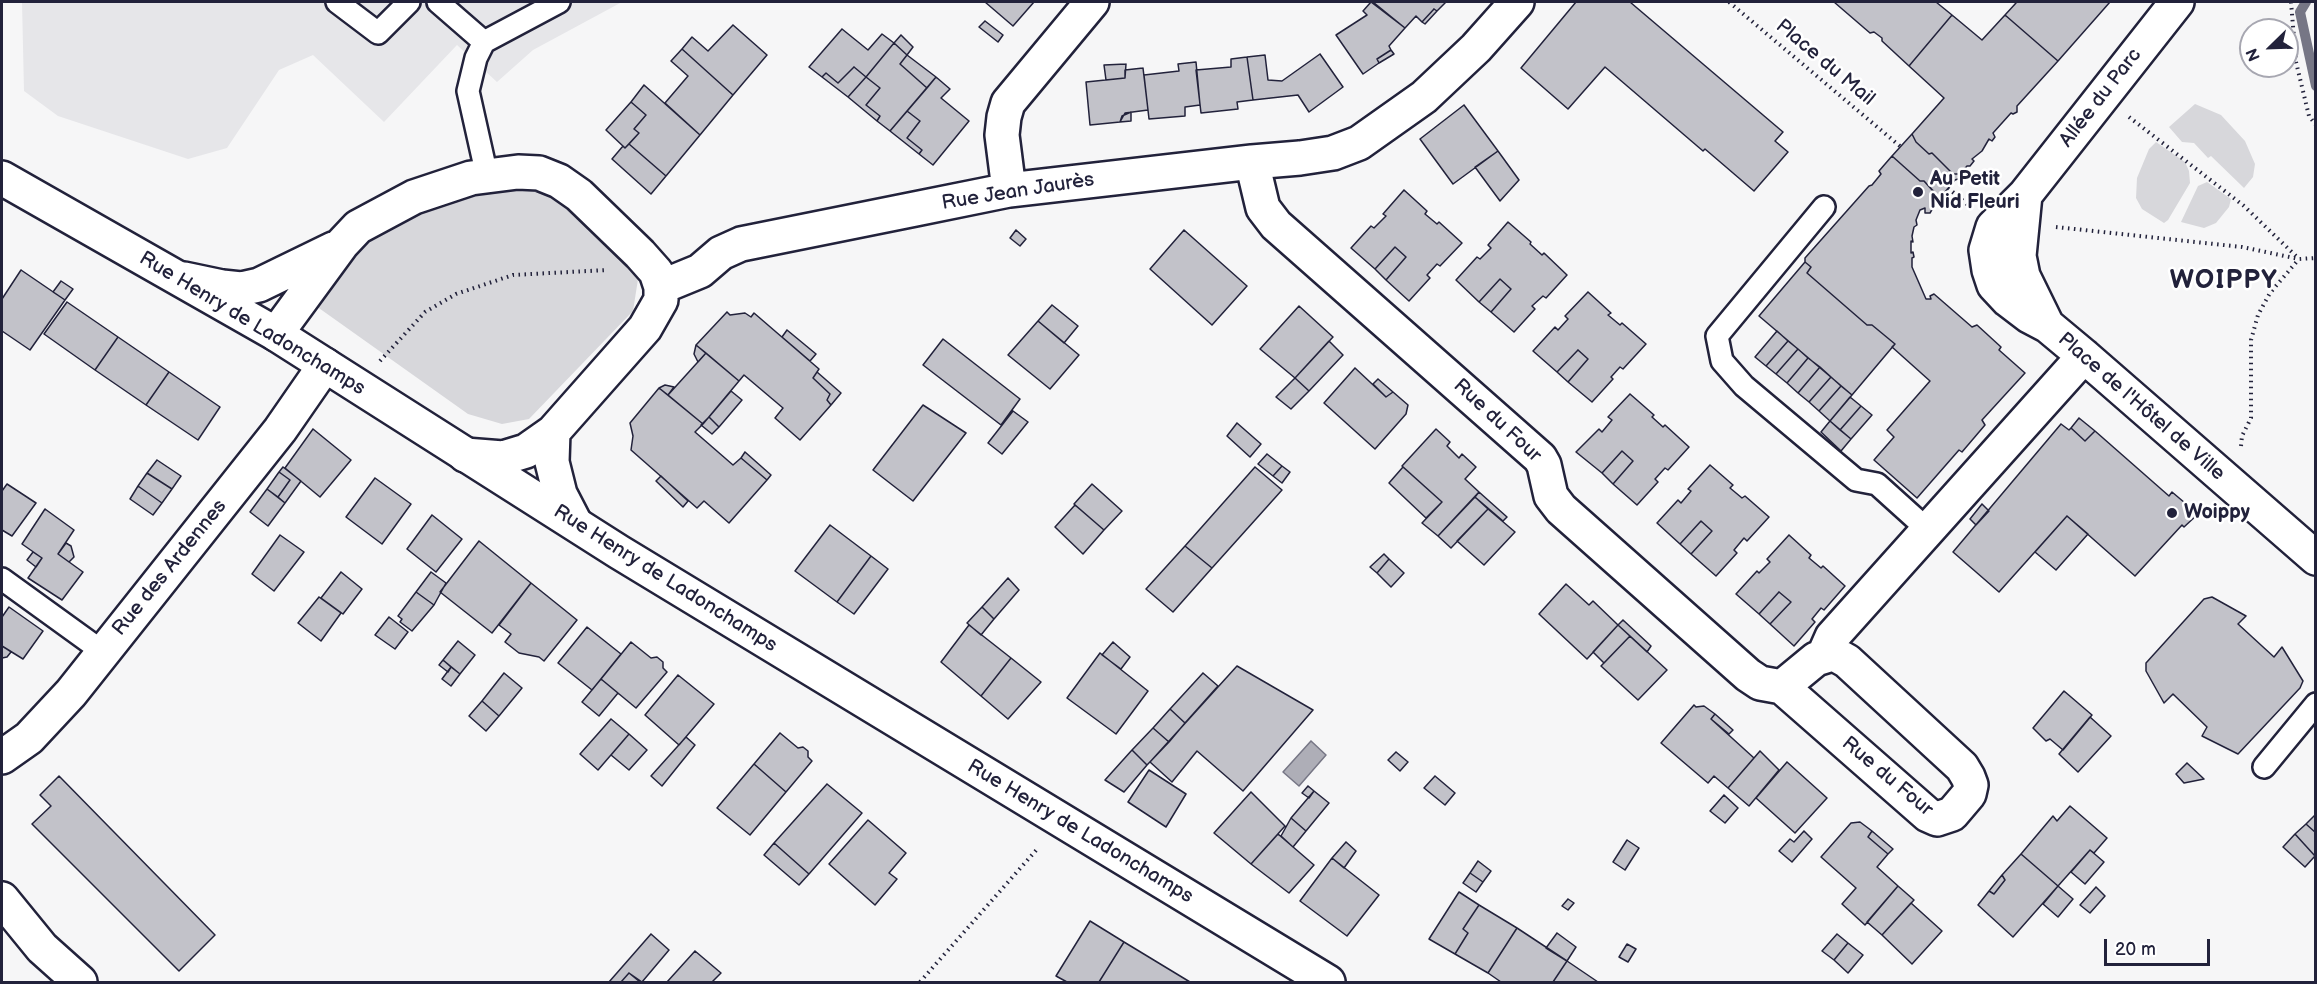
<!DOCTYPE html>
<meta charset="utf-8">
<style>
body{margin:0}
#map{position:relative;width:2317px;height:984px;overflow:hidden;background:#f6f6f7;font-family:"Balsamiq Sans",sans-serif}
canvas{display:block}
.frame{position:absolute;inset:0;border:3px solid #22223b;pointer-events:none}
.north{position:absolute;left:2239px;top:18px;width:60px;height:60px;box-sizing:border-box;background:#fff;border:2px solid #a7a7b1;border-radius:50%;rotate:247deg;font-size:16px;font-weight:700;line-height:24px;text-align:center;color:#22223b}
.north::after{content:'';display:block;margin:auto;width:21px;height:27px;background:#22223b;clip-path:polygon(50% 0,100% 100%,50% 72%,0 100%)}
.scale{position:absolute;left:2104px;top:939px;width:106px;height:27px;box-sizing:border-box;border:3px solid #22223b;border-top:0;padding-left:8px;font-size:18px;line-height:21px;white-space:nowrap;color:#22223b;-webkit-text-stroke:4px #fff;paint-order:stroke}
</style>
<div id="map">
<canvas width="2317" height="984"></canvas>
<div class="frame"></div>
<div class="north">N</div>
<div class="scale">20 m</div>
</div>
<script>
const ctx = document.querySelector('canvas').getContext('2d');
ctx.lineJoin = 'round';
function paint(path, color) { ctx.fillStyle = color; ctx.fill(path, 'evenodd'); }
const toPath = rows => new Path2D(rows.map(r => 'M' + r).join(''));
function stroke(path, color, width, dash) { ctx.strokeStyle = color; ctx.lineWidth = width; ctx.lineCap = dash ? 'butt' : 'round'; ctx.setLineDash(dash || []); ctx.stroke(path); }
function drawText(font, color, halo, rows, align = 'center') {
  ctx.font = font + ' "Balsamiq Sans",sans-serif'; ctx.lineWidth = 5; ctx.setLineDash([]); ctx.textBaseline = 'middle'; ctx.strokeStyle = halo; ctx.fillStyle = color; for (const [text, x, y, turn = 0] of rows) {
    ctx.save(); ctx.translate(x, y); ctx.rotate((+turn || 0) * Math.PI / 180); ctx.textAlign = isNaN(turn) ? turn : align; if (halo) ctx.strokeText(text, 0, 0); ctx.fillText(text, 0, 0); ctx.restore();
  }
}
const built = toPath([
 [22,2,622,2,533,50,497,82,457,45,384,122,313,55,279,70,227,148,188,159,58,116,24,91]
]);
const green = toPath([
 [2195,104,2221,115,2245,141,2255,164,2253,177,2244,188,2211,156,2208,158,2194,143,2182,142,2169,127],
 [2156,142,2185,162,2189,171,2190,183,2168,220,2164,223,2142,209,2136,198,2137,178,2149,149],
 [2207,182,2231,199,2229,207,2216,223,2204,228,2181,222,2198,186],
 [478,183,551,194,583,213,639,273,633,311,529,419,502,424,468,414,316,306,342,259,377,227]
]);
const water = toPath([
 [1311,741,1326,755,1299,786,1283,772,1311,741]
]);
const stream = toPath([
 [2306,2,2300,12,2316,86]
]);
const building = toPath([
 [985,2,1034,2,1013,26,985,2],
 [1371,2,1405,28,1389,46,1391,50,1377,59,1379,63,1363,74,1336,35,1367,15,1363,11,1371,2],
 [1373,2,1446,2,1437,11,1434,9,1422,22,1416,16,1405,28,1373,2],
 [1576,2,1630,2,1783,132,1775,141,1788,152,1754,191,1705,149,1703,151,1605,67,1568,109,1521,68,1576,2],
 [1834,2,1936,2,1952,15,1909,66,1882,41,1882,38,1874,32,1870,33,1834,2],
 [2014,2,2110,2,2058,61,2005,15,2016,3,2014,2],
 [1434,9,1437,11,1425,24,1422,22,1434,9],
 [1952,15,1982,40,2005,15,2058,61,2017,106,2017,112,2013,114,2011,113,1993,133,1995,137,1992,141,1989,139,1982,151,1972,159,1974,161,1970,166,1967,166,1960,174,1953,174,1932,153,1929,154,1916,142,1912,134,1944,98,1909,66,1952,15],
 [985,21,1003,35,998,42,979,27,985,21],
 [733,25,767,55,733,95,682,49,692,37,708,51,733,25],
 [842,29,868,50,882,34,894,43,866,77,854,67,838,83,826,73,822,77,809,67,842,29],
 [901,35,913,47,907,55,894,43,901,35],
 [894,43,907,55,900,64,927,88,890,131,877,121,880,116,866,105,880,88,866,77,894,43],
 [682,49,733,95,700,135,665,103,688,76,671,61,682,49],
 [1391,50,1394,54,1379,63,1377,59,1391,50],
 [1320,54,1343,87,1309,112,1298,95,1253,100,1247,57,1265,55,1268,80,1282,81,1320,54],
 [907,55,936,77,927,88,900,64,907,55],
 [1247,57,1253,100,1237,102,1238,109,1201,113,1196,70,1231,67,1231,59,1247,57],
 [1196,62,1200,105,1185,107,1185,116,1149,119,1144,75,1179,71,1178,64,1196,62],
 [1126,64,1125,78,1106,80,1104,65,1126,64],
 [854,67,866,77,848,97,822,77,826,73,838,83,854,67],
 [1143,68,1148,110,1125,113,1120,122,1090,125,1086,82,1125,78,1125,70,1143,68],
 [866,77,880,88,866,105,880,116,877,121,848,97,866,77],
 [936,77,950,89,941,98,969,121,933,165,919,154,922,150,907,138,920,121,907,111,936,77],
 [644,85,700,135,666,176,629,144,639,133,634,129,646,115,631,102,644,85],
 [631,102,646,115,634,129,639,133,625,148,606,130,631,102],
 [1464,105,1498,151,1453,184,1420,139,1464,105],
 [907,111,920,121,907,138,922,150,919,154,890,131,907,111],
 [1131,112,1131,121,1120,122,1122,116,1131,112],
 [1912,134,1916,142,1929,154,1932,153,1953,174,1963,174,1961,178,1955,180,1940,198,1924,181,1920,181,1892,156,1912,134],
 [629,144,666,176,651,194,612,159,623,146,625,148,629,144],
 [1498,151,1519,180,1500,201,1475,167,1498,151],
 [1892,156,1920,181,1924,181,1941,200,1937,201,1930,213,1925,213,1925,208,1920,210,1916,220,1917,225,1914,227,1912,236,1913,242,1911,241,1911,253,1913,252,1914,257,1912,258,1912,267,1926,299,1931,299,1930,296,1934,294,1972,327,1977,325,2001,347,1999,350,2025,373,1982,420,1985,425,1962,452,1959,450,1917,498,1874,460,1894,437,1887,430,1930,381,1892,347,1895,344,1872,325,1867,325,1807,273,1811,267,1805,262,1805,258,1869,186,1872,185,1881,174,1879,171,1892,156],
 [1404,190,1427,211,1425,214,1437,224,1439,222,1462,243,1440,266,1437,264,1427,275,1430,278,1409,301,1386,280,1406,257,1395,247,1375,269,1351,248,1371,226,1374,228,1386,216,1383,214,1404,190],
 [1508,222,1531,242,1530,244,1542,255,1544,253,1567,275,1546,298,1543,296,1532,306,1535,309,1514,332,1491,312,1511,289,1500,279,1479,302,1456,280,1477,257,1480,259,1491,248,1488,245,1508,222],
 [1016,230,1026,239,1020,246,1010,238,1016,230],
 [1184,230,1247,286,1212,325,1150,269,1184,230],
 [1395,247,1406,257,1386,280,1375,269,1395,247],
 [1805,262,1811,267,1807,273,1867,325,1872,325,1895,344,1852,395,1759,316,1805,262],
 [21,270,65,300,30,350,2,331,2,299,21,270],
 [1500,279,1511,289,1491,312,1479,302,1500,279],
 [61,281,73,289,65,300,53,292,61,281],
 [1588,292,1611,313,1608,315,1620,325,1622,323,1646,344,1623,369,1620,367,1611,377,1613,379,1592,402,1568,382,1588,359,1578,350,1557,372,1533,351,1555,327,1558,330,1568,319,1565,316,1588,292],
 [67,302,118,337,95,370,44,334,67,302],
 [1052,305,1078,326,1064,343,1038,321,1052,305],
 [1299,306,1333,337,1295,378,1260,349,1299,306],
 [727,312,730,315,745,313,751,317,754,313,819,369,813,378,830,394,827,400,831,405,800,440,775,418,783,408,744,375,739,381,696,345,727,312],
 [1038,321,1079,355,1050,389,1008,355,1038,321],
 [787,330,816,354,810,361,782,337,787,330],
 [1777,331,1788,341,1766,366,1755,357,1777,331],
 [118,337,169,372,146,405,95,370,118,337],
 [943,339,1020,399,1001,425,923,365,943,339],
 [1329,341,1343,355,1309,391,1295,378,1329,341],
 [1788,341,1798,349,1776,374,1766,366,1788,341],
 [696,345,706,353,698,362,694,354,696,345],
 [1798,349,1808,358,1787,383,1776,374,1798,349],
 [1578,350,1588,359,1568,382,1557,372,1578,350],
 [706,353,739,381,703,424,668,395,706,353],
 [1808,358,1820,367,1798,393,1787,383,1808,358],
 [1820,367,1831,377,1809,402,1798,393,1820,367],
 [1355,368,1386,397,1393,392,1408,405,1406,414,1375,449,1324,403,1355,368],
 [169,372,220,407,198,440,146,405,169,372],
 [817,372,841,393,831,405,827,400,830,394,813,378,817,372],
 [1831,377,1841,386,1819,411,1809,402,1831,377],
 [1295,378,1309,391,1291,409,1276,397,1295,378],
 [1378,379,1393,392,1386,397,1373,384,1378,379],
 [665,385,674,387,668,395,659,388,665,385],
 [1841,386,1852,395,1830,421,1819,411,1841,386],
 [659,388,703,424,695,432,733,465,741,458,767,480,729,523,704,501,697,508,631,450,633,436,630,423,659,388],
 [731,391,742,400,719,427,709,417,731,391],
 [1630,394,1654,415,1652,417,1663,427,1665,425,1689,447,1668,470,1665,468,1655,479,1658,482,1637,505,1613,484,1633,461,1622,451,1602,473,1576,452,1599,429,1602,432,1612,420,1608,417,1630,394],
 [1850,397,1861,406,1840,430,1830,421,1850,397],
 [923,405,966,433,913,501,873,470,923,405],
 [1861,406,1872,415,1851,439,1840,430,1861,406],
 [1013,411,1028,422,1002,454,988,443,1013,411],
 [709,417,719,427,712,434,701,425,709,417],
 [2079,418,2095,431,2085,441,2071,428,2079,418],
 [1830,421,1851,439,1841,451,1821,432,1830,421],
 [1237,423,1261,444,1250,457,1227,436,1237,423],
 [2061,424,2069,430,2071,428,2085,441,2095,431,2169,496,2172,492,2198,514,2184,527,2182,525,2135,576,2067,516,1999,592,1953,552,2061,424],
 [313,429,351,460,320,497,285,468,313,429],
 [1436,429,1450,442,1447,446,1459,458,1462,454,1476,467,1465,479,1479,492,1438,536,1422,523,1442,502,1402,466,1436,429],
 [1622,451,1633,461,1613,484,1602,473,1622,451],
 [745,452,771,475,767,480,741,458,745,452],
 [1267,454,1282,466,1273,476,1258,464,1267,454],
 [157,460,181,476,172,489,147,473,157,460],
 [1710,465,1733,485,1730,488,1742,498,1745,496,1769,517,1747,541,1744,538,1734,550,1737,553,1716,576,1691,554,1712,531,1701,521,1680,544,1657,523,1678,500,1681,503,1691,491,1688,489,1710,465],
 [1282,466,1290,472,1282,483,1273,476,1282,466],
 [283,467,301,481,285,503,278,497,290,480,279,472,283,467],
 [1255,467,1282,490,1212,568,1185,546,1255,467],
 [1403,467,1442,502,1426,518,1389,483,1403,467],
 [279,472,290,480,278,497,267,489,279,472],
 [147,473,172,489,162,503,138,486,147,473],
 [661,476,688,501,683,507,656,481,661,476],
 [375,478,411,504,382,544,346,517,375,478],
 [7,484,36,503,12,536,2,530,2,491,7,484],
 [1092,484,1122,511,1104,530,1074,504,1092,484],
 [138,486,162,503,153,515,130,499,138,486],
 [267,489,285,503,268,526,250,512,267,489],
 [1479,492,1507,517,1503,521,1475,497,1479,492],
 [1475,497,1488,509,1451,548,1438,536,1475,497],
 [1982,504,1989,511,1976,525,1970,519,1982,504],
 [1075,505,1104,530,1083,554,1055,527,1075,505],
 [45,509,74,530,58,554,83,572,62,600,28,578,42,558,22,544,45,509],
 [1488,509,1515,532,1484,565,1457,541,1488,509],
 [432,515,462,539,436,572,407,549,432,515],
 [2067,516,2088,534,2056,570,2035,552,2067,516],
 [1701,521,1712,531,1691,554,1680,544,1701,521],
 [830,525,871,556,837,602,795,571,830,525],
 [280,535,304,552,274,591,252,574,280,535],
 [1789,535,1811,555,1809,558,1821,568,1823,566,1845,586,1824,610,1821,608,1812,619,1815,622,1794,646,1770,624,1791,602,1779,592,1759,614,1736,594,1757,571,1759,573,1770,562,1767,559,1789,535],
 [479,541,531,583,492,633,440,592,479,541],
 [66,543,71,546,74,557,69,562,58,554,66,543],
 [1185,546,1212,568,1173,612,1146,589,1185,546],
 [33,552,42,558,36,567,27,560,33,552],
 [1384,554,1389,559,1377,573,1370,567,1384,554],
 [871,556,888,569,854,614,837,602,871,556],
 [1389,559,1404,573,1391,587,1377,573,1389,559],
 [341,572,362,589,343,614,321,598,341,572],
 [431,572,446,583,434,605,416,592,431,572],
 [1008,578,1019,590,994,619,982,607,1008,578],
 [531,583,577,620,544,661,539,657,519,653,505,642,511,634,499,625,531,583],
 [1566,584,1589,605,1593,601,1618,625,1587,659,1539,614,1566,584],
 [416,592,434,605,412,631,400,622,402,619,398,616,416,592],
 [1779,592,1791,602,1770,624,1759,614,1779,592],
 [319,597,341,613,321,641,298,623,319,597],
 [2212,597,2246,616,2238,624,2274,657,2282,647,2303,681,2300,688,2238,754,2202,736,2207,727,2173,694,2164,703,2146,671,2146,663,2204,599,2212,597],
 [9,607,43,631,23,659,2,646,2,617,9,607],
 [982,607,994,619,981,635,967,623,982,607],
 [389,617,408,632,395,649,375,635,389,617],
 [1623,620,1651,646,1647,652,1618,625,1623,620],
 [969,625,1011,658,981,696,941,662,969,625],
 [1618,625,1630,636,1604,663,1593,652,1618,625],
 [587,627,621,654,592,690,558,663,587,627],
 [1630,636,1667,670,1638,700,1601,666,1630,636],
 [458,641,475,655,460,674,443,660,458,641],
 [631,642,651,658,657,657,663,662,663,668,667,672,636,708,601,679,631,642],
 [1113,642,1130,657,1121,669,1102,655,1113,642],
 [2,646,11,652,7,657,2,658,2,646],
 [1100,653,1148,691,1116,734,1067,698,1100,653],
 [1011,658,1041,682,1008,719,981,696,1011,658],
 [443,660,451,667,448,672,439,665,443,660],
 [1237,666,1313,710,1243,791,1197,751,1172,782,1150,762,1237,666],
 [451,667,460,674,451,686,442,679,451,667],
 [504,673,522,688,499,716,482,701,504,673],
 [1203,673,1218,686,1185,723,1170,709,1203,673],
 [678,675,714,704,679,745,645,715,678,675],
 [601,679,618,693,599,716,582,702,601,679],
 [2064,691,2092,715,2063,750,2050,739,2046,741,2033,728,2064,691],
 [482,701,499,716,486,731,469,716,482,701],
 [1694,705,1696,707,1704,706,1715,714,1711,719,1754,758,1728,788,1714,776,1708,783,1661,743,1694,705],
 [1170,709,1185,723,1169,742,1153,728,1170,709],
 [1715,714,1733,730,1729,734,1711,719,1715,714],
 [2090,717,2111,736,2078,772,2059,754,2090,717],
 [611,719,629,734,598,770,580,754,611,719],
 [1153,728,1169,742,1147,765,1132,750,1153,728],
 [780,733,798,748,803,747,808,751,808,757,812,761,786,792,754,764,780,733],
 [629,734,647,750,629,770,611,755,629,734],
 [686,737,695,745,662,786,651,776,686,737],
 [1132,750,1147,765,1124,792,1105,780,1132,750],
 [1760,751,1779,770,1749,806,1728,788,1760,751],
 [1396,752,1408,762,1400,771,1388,760,1396,752],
 [1787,762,1827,798,1795,833,1756,798,1787,762],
 [2187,763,2204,779,2184,783,2176,774,2187,763],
 [754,764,786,792,750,835,717,808,754,764],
 [1149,770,1186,794,1166,827,1128,802,1149,770],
 [59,776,215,935,179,971,32,824,51,806,40,795,59,776],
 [1435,776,1455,793,1445,805,1424,788,1435,776],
 [827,784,862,813,809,874,774,843,827,784],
 [1308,786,1314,791,1309,798,1302,793,1308,786],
 [1314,791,1329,803,1306,831,1291,818,1314,791],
 [1251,792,1285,826,1251,864,1214,833,1251,792],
 [1724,795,1738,808,1725,823,1710,811,1724,795],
 [2070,806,2107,838,2094,853,2090,850,2058,886,2021,854,2053,816,2057,821,2070,806],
 [2316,814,2316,833,2306,824,2316,814],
 [1291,818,1306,831,1293,847,1281,836,1291,818],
 [868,820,906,853,889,873,897,879,875,905,829,864,868,820],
 [1860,822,1872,831,1868,837,1888,854,1877,867,1898,886,1865,925,1842,904,1856,888,1821,857,1851,823,1860,822],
 [2306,824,2316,833,2315,856,2295,834,2306,824],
 [1804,831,1812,839,1792,862,1779,851,1790,839,1794,842,1804,831],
 [1872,831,1893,849,1888,854,1868,837,1872,831],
 [1278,834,1314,865,1289,893,1251,864,1278,834],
 [2295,834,2315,856,2305,867,2283,847,2295,834],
 [1627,840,1639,848,1625,870,1613,862,1627,840],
 [1346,842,1356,851,1344,868,1332,858,1346,842],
 [774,843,809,874,799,885,764,855,774,843],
 [2090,850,2104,862,2085,884,2071,872,2090,850],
 [2021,854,2058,886,2013,937,1978,905,1989,891,1994,894,2005,880,2002,875,2021,854],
 [1332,858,1379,895,1347,936,1300,901,1332,858],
 [1478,861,1491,871,1483,882,1470,873,1478,861],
 [1470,873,1483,882,1476,892,1463,883,1470,873],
 [2002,875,2005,880,1994,894,1989,891,2002,875],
 [1898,886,1914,900,1882,935,1867,922,1898,886],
 [2058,886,2073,899,2058,917,2043,904,2058,886],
 [2096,887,2105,896,2090,913,2080,905,2096,887],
 [1459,892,1479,905,1463,929,1468,933,1455,954,1429,939,1459,892],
 [1568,899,1574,903,1568,910,1562,906,1568,899],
 [1911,903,1942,931,1912,964,1882,935,1911,903],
 [1479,905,1517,928,1488,973,1455,954,1468,933,1463,929,1479,905],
 [1090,921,1124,942,1099,982,1067,982,1056,976,1090,921],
 [1517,928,1567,961,1553,982,1501,982,1488,973,1517,928],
 [1557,933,1576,947,1567,961,1546,948,1557,933],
 [651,934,669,950,642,982,629,973,621,982,609,982,651,934],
 [1837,934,1848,943,1834,960,1822,951,1837,934],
 [1124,942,1190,982,1099,982,1124,942],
 [1848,943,1863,955,1848,973,1834,960,1848,943],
 [1627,944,1636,949,1628,962,1619,957,1627,944],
 [695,951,721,973,712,982,667,982,695,951],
 [1567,961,1598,982,1553,982,1567,961],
 [629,973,640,982,621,982,629,973]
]);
const path = toPath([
 [1729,2,1901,147],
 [2291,2,2296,62,2309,116,2316,125],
 [2129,117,2244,206,2298,258],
 [1948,188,1968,205],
 [2056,227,2242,247,2299,259,2316,258],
 [380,361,425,312,456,294,513,275,607,270],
 [2241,446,2242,436,2251,418,2251,340,2258,315,2270,293,2299,259],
 [920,982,1039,847]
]);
const service = toPath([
 [337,2,378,33,409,2],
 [438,2,484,42],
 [487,176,468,91,476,58,484,42,559,2],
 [1824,207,1717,336,1722,361,1744,386,1856,480,1877,484,1928,530],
 [2,579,103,652],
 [2264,767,2316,704]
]);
const minor = toPath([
 [2177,2,2025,195,1993,227,1986,250,1989,270,1994,285,2008,300,2029,316,2048,326,2084,356,2316,558],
 [1252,162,1263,208,1276,225,1540,458,1544,465,1551,496,1561,509,1748,675,1760,683,1782,687,1928,815,1937,819,1952,814,1969,794,1971,785,1968,777,1962,767,1847,661,1838,656,1832,654,1816,659,1782,687],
 [1009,190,1002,135,1004,117,1008,103,1092,2],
 [2025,195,2019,256,2023,276,2047,325],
 [184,279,222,287,241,289,259,285,333,249],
 [661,287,700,271,721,253,741,244,915,209,1009,190,1252,162,1300,158,1333,153,1359,143,1424,97,1476,48,1517,2],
 [276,334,342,244,358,227,414,197,471,178,518,172,539,173,559,181,579,195,640,254,656,272,661,287,661,300,645,328,553,432,526,451,503,458,465,455],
 [553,432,552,462,560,494,575,523],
 [1824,655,1832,637,2084,356],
 [2,757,29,738,71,693,280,430,325,365],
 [2,899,42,948,80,982]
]);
const tertiary = toPath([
 [2,178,276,334,619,552,1328,982]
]);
const markers = [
 [1918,192,6,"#22223b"],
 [2172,513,6,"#22223b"]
];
const streetNames = [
 ["Place du Mail",1825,63,40],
 ["Allée du Parc",2101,98,-52],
 ["Rue Jean Jaurès",1018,192,-9],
 ["Rue Henry de Ladonchamps",252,324,31],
 ["Place de l'Hôtel de Ville",2141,407,41],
 ["Rue du Four",1497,421,43],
 ["Rue des Ardennes",170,568,-51],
 ["Rue Henry de Ladonchamps",665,579,32],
 ["Rue du Four",1887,777,40],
 ["Rue Henry de Ladonchamps",1080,832,31]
];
const poiNames = [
 ["Au Petit",1930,180],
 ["Nid Fleuri",1930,203],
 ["Woippy",2184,513]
];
const districtNames = [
 ["WOIPPY",2224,281]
];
paint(built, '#e6e6e9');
paint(green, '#d7d7db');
paint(water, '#aeaeb7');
stroke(water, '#767685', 1.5);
stroke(stream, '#767685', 10);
paint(building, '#c2c2c9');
stroke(building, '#22223b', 1.5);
stroke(service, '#22223b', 26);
stroke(minor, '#22223b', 38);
stroke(tertiary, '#22223b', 38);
stroke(path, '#22223b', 4, [1.5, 4.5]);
stroke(service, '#fff', 21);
stroke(minor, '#fff', 33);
stroke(tertiary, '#fff', 33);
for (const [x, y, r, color] of markers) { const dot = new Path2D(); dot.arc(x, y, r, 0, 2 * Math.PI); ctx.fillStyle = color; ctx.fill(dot); stroke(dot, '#fff', 2); }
drawText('20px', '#22223b', '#fff', streetNames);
drawText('bold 20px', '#22223b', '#fff', poiNames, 'left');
ctx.letterSpacing = '1.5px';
drawText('bold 26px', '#22223b', '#fff', districtNames);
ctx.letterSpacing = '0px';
</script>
